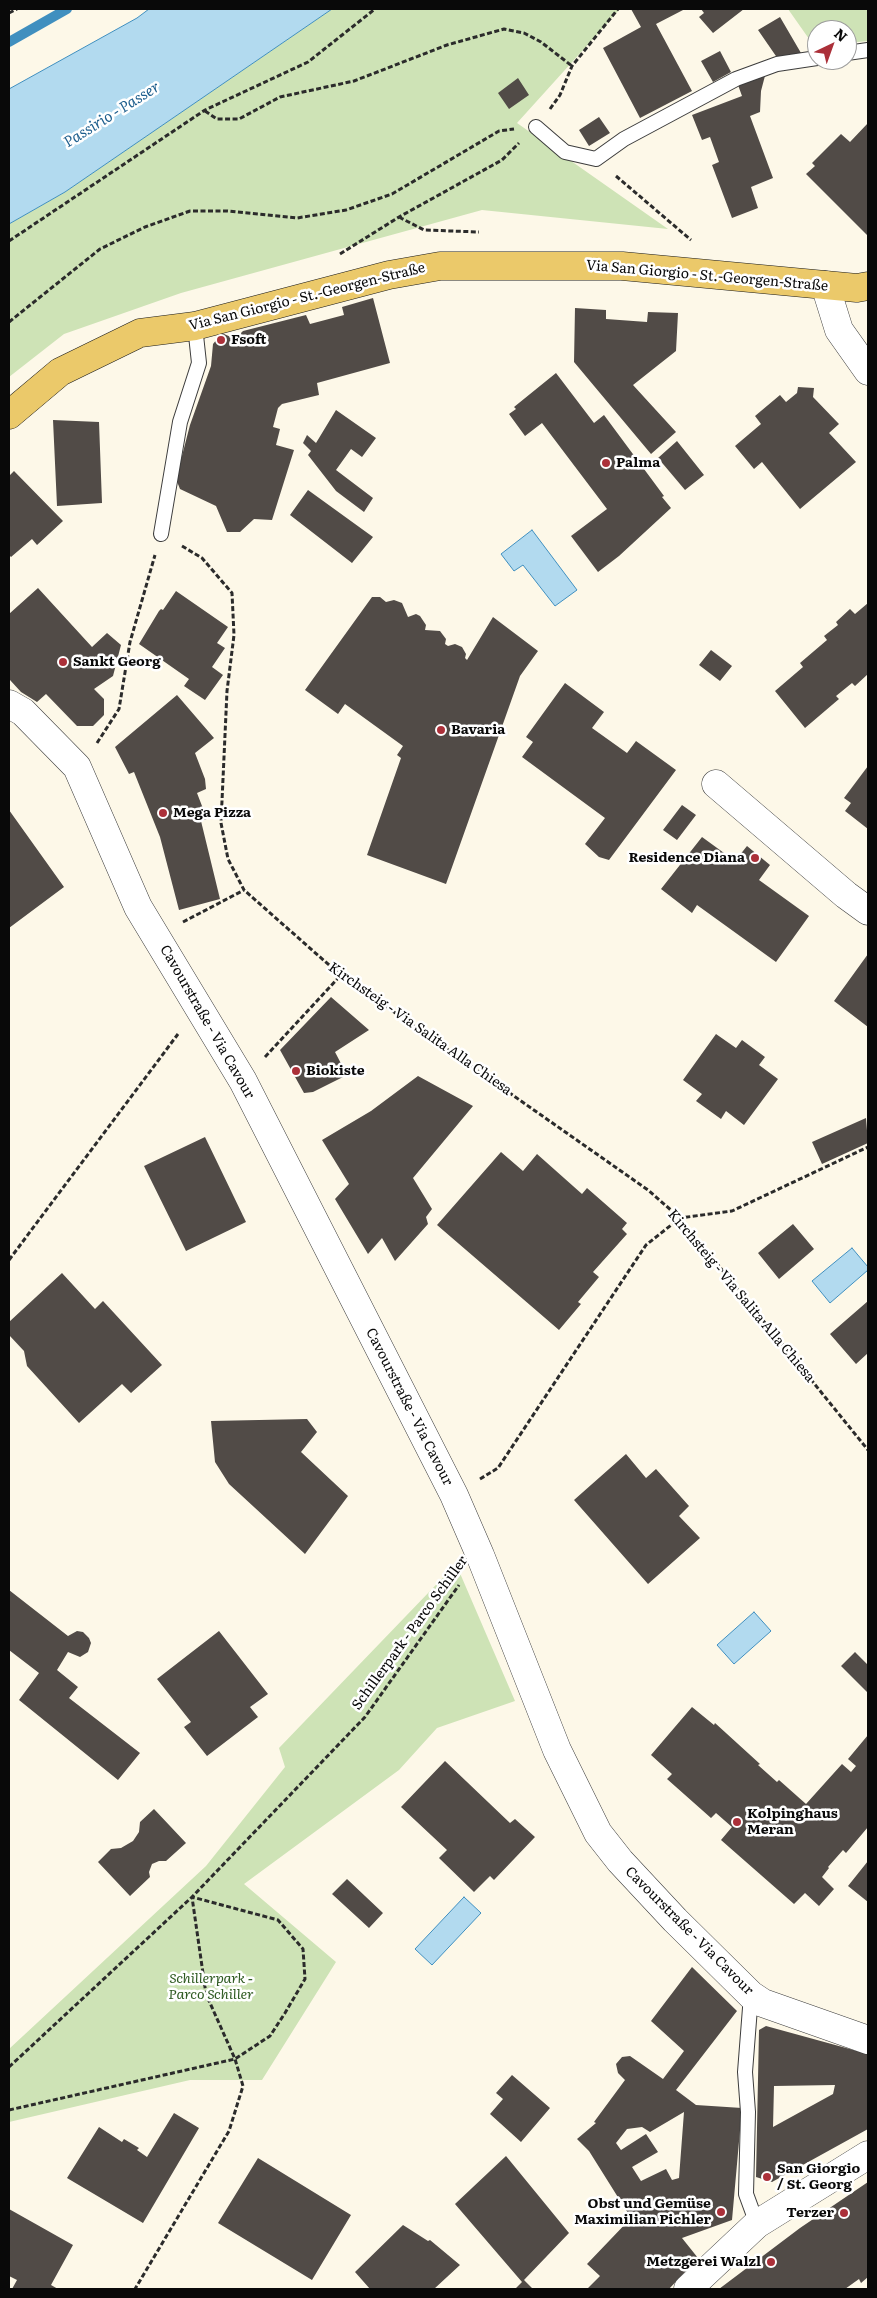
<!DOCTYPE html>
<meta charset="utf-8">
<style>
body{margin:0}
#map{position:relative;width:877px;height:2298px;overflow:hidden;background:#fdf8e8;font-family:Literata,serif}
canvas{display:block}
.frame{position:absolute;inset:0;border:10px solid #090909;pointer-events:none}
.north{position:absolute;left:807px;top:20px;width:50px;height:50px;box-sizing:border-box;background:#fff;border:1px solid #9d9d9d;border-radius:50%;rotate:42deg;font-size:14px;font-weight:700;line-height:20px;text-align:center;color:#090909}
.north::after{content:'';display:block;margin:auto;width:18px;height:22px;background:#ab3039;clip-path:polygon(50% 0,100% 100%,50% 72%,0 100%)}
</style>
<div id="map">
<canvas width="877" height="2298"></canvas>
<div class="frame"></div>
<div class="north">N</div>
</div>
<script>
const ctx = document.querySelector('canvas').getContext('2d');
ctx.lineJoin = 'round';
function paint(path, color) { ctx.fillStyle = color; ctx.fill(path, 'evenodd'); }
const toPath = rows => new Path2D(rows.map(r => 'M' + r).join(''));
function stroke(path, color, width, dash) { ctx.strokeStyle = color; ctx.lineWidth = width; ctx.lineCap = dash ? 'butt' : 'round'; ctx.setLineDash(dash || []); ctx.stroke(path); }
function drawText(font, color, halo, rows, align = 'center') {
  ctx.font = font + ' Literata,serif'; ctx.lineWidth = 5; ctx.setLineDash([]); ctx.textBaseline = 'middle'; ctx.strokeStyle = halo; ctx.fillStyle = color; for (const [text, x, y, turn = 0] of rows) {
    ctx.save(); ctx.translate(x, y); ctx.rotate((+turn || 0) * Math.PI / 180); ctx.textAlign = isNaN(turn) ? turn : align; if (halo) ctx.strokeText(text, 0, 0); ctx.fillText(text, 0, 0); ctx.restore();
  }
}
const green = toPath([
 [332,9,620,9,517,123,668,229,482,210,181,293,64,334,9,377,9,224,65,192],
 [788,9,868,9,868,41,847,43,847,30,817,30,817,46,814,46],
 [456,1564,515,1701,437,1728,399,1770,244,1884,336,1962,262,2080,190,2080,9,2122,9,2049,206,1866,285,1767,279,1748]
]);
const water = toPath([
 [149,9,332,9,65,192,9,224,9,89,137,18,149,9],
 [532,530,577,590,555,606,523,565,514,571,501,554,532,530],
 [852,1248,868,1267,868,1270,830,1303,812,1281,852,1248],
 [754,1612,771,1631,734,1664,717,1645,754,1612],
 [464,1897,481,1913,432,1965,415,1949,464,1897]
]);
const stream = toPath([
 [9,42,67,9]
]);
const building = toPath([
 [631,9,685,9,656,24,692,91,640,118,603,48,641,27],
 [701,9,744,9,713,33,699,17,704,13],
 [780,17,801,53,778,59,758,30],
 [720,51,731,72,713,82,701,61],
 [766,72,761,91,760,112,750,116,773,178,751,187,758,208,732,218,712,165,719,162,710,137,702,140,692,115,742,96,738,85],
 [518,78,529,95,509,109,498,93],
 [599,117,610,133,589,146,579,130],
 [868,123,868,236,806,174,815,166,812,163,841,134,850,142],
 [373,298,390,363,317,383,319,395,282,404,278,408,273,427,280,429,276,445,294,450,272,520,254,519,240,532,227,532,216,506,180,489,176,479,190,425,211,366,213,344,222,333,235,339,243,331,306,315,310,324,344,315,342,307],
 [575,308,606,310,606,319,647,322,648,312,678,313,676,351,633,385,676,432,651,454,574,362],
 [556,373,594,423,604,415,664,496,662,497,671,508,619,556,598,572,571,536,607,509,542,423,525,436,509,414,516,409,514,407],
 [798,387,814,388,813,397,839,424,829,433,856,462,800,509,762,462,754,469,735,446,761,424,755,416,780,395,786,402,797,393],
 [336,410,376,438,362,457,351,449,336,470,373,498,364,512,336,491,308,455,311,451,303,443,307,435,316,443],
 [53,420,99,422,102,503,57,506],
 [677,441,704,475,685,490,658,458],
 [14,471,63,521,37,545,32,539,11,557,9,555,9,476],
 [308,490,373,537,352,563,290,515],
 [38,588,92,647,107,633,121,645,113,676,94,689,104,699,104,715,93,726,77,726,46,694,37,702,21,692,10,680,9,681,9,614],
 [176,591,228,627,217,643,225,648,212,667,223,675,205,700,184,686,189,679,139,644,159,611,161,609,163,610],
 [372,597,380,597,386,602,394,600,402,603,408,617,416,614,420,616,426,625,425,630,440,631,446,639,445,644,448,646,455,644,462,647,466,654,465,658,467,660,493,617,538,651,520,676,446,884,367,855,401,758,397,755,403,746,345,704,338,714,305,690],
 [868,603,868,674,855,686,852,683,836,696,839,699,805,728,775,691,803,667,800,663,827,640,824,636,838,625,836,622,850,609,855,614],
 [711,650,732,666,720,681,699,665],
 [565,683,604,712,592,728,627,753,636,741,676,770,609,860,599,857,585,844,605,818,522,757,533,742,526,737],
 [177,695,214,738,195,753,205,779,206,789,197,793,207,819,201,821,220,899,179,910,160,837,134,772,129,774,115,747],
 [868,766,868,829,845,811,851,803,844,798],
 [682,805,696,815,677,840,663,830],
 [9,810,64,887,9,928],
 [702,837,735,861,747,846,770,865,759,880,809,916,776,962,697,905,692,913,661,889],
 [868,954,868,1027,834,1001],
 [331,997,369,1030,335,1052,347,1075,313,1092,304,1093,280,1050],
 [716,1034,736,1048,742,1040,765,1057,759,1065,778,1079,744,1125,726,1111,721,1119,696,1101,702,1094,683,1080],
 [418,1076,473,1106,413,1178,432,1209,426,1217,428,1224,395,1261,382,1238,368,1254,335,1199,349,1184,322,1140,371,1111],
 [866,1118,868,1143,822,1164,812,1142],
 [205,1137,246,1222,186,1251,144,1166],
 [501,1152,523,1171,537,1154,582,1194,587,1188,627,1223,622,1229,627,1234,593,1272,599,1277,578,1302,581,1304,559,1330,437,1225],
 [793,1224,814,1249,779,1279,758,1253],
 [62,1273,95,1309,103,1301,162,1365,131,1393,122,1384,79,1423,27,1366,24,1351,9,1335,9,1322],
 [868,1301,868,1353,856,1364,830,1334],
 [307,1419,317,1432,301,1452,348,1496,305,1554,229,1484,215,1462,211,1421],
 [626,1454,646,1478,656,1469,689,1506,679,1516,700,1538,648,1584,574,1500],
 [9,1590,68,1636,77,1631,83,1632,89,1638,91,1643,88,1652,80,1657,68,1652,57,1670,78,1687,69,1698,140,1753,118,1780,19,1700,39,1673,9,1650],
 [219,1631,268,1694,250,1707,258,1717,207,1756,184,1727,191,1722,157,1679],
 [855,1652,868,1665,868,1693,841,1666],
 [692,1707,714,1725,715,1723,760,1764,758,1765,777,1782,779,1780,806,1804,842,1764,851,1772,856,1766,848,1759,868,1735,868,1827,846,1853,843,1850,828,1867,829,1868,822,1877,834,1889,819,1906,805,1893,794,1904,721,1840,732,1827,716,1813,711,1818,667,1779,672,1774,651,1755],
 [445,1761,510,1823,515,1819,535,1837,494,1880,490,1876,474,1892,439,1858,447,1850,401,1807],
 [154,1809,186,1843,166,1861,159,1861,152,1864,149,1872,150,1877,130,1896,98,1862,111,1849,121,1848,133,1841,139,1832,140,1822],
 [868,1861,868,1902,848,1886],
 [347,1879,383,1913,369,1928,332,1894],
 [692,1967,737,2011,676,2090,696,2105,742,2108,732,2220,682,2238,698,2258,669,2289,587,2289,600,2276,587,2264,631,2218,589,2151,577,2139,596,2123,594,2122,625,2080,618,2073,616,2064,622,2057,630,2056,663,2079,684,2051,651,2021],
 [684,2112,679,2178,672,2180,666,2169,641,2181,632,2167,658,2152,646,2134,621,2150,616,2143,627,2129,642,2127,650,2132],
 [766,2026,868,2054,868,2129,772,2182,756,2177,759,2030],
 [835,2085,833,2094,773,2127,774,2086],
 [512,2075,550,2108,521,2142,490,2114,503,2099,496,2093],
 [174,2113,199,2128,143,2223,67,2178,99,2127,122,2142,124,2139,139,2148,137,2150,147,2157],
 [506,2156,569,2233,524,2280,533,2289,515,2289,522,2282,455,2204],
 [258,2158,351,2215,312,2280,218,2223],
 [868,2182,868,2277,861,2283,859,2279,845,2289,719,2289,800,2228],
 [9,2209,73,2245,51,2285,58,2289,12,2289,17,2280,9,2276],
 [403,2225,428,2241,430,2240,460,2265,434,2289,370,2289,355,2272]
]);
const path = toPath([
 [9,13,17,9],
 [550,109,560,95,572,66,618,9],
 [205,111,217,119,239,119,280,97,354,81,447,45,504,29,524,33,541,42,572,66],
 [616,176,691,240],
 [399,217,424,230,479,232],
 [9,241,205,110,308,62,375,9],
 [340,254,399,217,502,160,519,143],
 [9,322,100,249,145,227,190,211,227,211,297,218,346,210,392,194,499,131,514,129],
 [182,546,202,558,232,593,234,635,227,691,221,823,228,859,244,890,337,972,648,1190,680,1218,868,1450],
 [97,743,119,709,130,642,155,555],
 [183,922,244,890],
 [265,1057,341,975],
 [9,1260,178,1034],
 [480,1479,498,1468,646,1245,680,1218,732,1211,868,1147],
 [9,2067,192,1897,365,1717,459,1585],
 [9,2110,235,2059,270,2036,285,2013,305,1979,303,1949,278,1920,192,1897,206,1994,235,2059,243,2086,229,2131,135,2289]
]);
const service = toPath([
 [847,53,868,50],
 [536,127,565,152,596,159,624,139,736,79,777,64,817,58],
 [161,534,180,422,199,363,195,326],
 [751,1995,745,2072,748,2112,746,2194,757,2224]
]);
const minor = toPath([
 [825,285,839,330,868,371],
 [716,784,846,895,868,911],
 [688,2289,757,2224,868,2155]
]);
const tertiary = toPath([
 [9,704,23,712,77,767,138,907,243,1081,454,1495,480,1555,557,1750,598,1833,620,1861,675,1920,751,1995,763,2003,868,2040]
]);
const primary = toPath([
 [9,415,60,372,140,333,195,326,389,275,440,266,622,266,825,285,857,288,868,286]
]);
const markers = [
 [221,340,5,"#ab3039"],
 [606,463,5,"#ab3039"],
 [63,662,5,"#ab3039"],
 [441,730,5,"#ab3039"],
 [163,813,5,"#ab3039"],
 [755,858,5,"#ab3039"],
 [296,1071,5,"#ab3039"],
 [737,1822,5,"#ab3039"],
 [767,2177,5,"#ab3039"],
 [721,2212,5,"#ab3039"],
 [844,2213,5,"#ab3039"],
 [771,2262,5,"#ab3039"]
];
const streetNames = [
 ["Via San Giorgio - St.-Georgen-Straße",707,276,5],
 ["Via San Giorgio - St.-Georgen-Straße",307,297,-14],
 ["Cavourstraße - Via Cavour",207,1022,60],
 ["Kirchsteig - Via Salita Alla Chiesa",420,1029,35],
 ["Kirchsteig - Via Salita Alla Chiesa",741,1296,50],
 ["Cavourstraße - Via Cavour",409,1407,63],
 ["Schillerpark - Parco Schiller",410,1633,-54],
 ["Cavourstraße - Via Cavour",689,1931,45]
];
const poiNames = [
 ["Fsoft",231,340],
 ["Palma",616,463],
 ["Sankt Georg",73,662],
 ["Bavaria",451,730],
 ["Mega Pizza",173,813],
 ["Residence Diana",745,858,"right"],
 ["Biokiste",306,1071],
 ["Kolpinghaus",747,1814],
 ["Meran",747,1830],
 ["San Giorgio",777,2169],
 ["/ St. Georg",777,2185],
 ["Obst und Gemüse",711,2204,"right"],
 ["Maximilian Pichler",711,2220,"right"],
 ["Terzer",834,2213,"right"],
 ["Metzgerei Walzl",761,2262,"right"]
];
const parkNames = [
 ["Schillerpark -",211,1979],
 ["Parco Schiller",211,1995]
];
const waterNames = [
 ["Passirio - Passer",112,115,-32]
];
paint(green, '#cee3b6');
paint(water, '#b2daef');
stroke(water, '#408fbf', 1);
stroke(stream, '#408fbf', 10);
paint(building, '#514b47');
stroke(service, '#3c3c3c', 16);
stroke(minor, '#3c3c3c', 29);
stroke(tertiary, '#3c3c3c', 29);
stroke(primary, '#1a1a1a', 29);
stroke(path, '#2b2b2b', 3, [5, 2.5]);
stroke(service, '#fff', 14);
stroke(minor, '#fff', 28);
stroke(tertiary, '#fff', 28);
stroke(primary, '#ebc96a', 28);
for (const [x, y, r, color] of markers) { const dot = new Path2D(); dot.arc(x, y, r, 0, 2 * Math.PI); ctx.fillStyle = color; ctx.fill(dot); stroke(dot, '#fff', 2); }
drawText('14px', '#090909', '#fff', streetNames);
drawText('bold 14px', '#090909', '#fff', poiNames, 'left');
drawText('italic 14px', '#2e5a21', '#fff', parkNames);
drawText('italic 15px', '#20608e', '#fff', waterNames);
</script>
